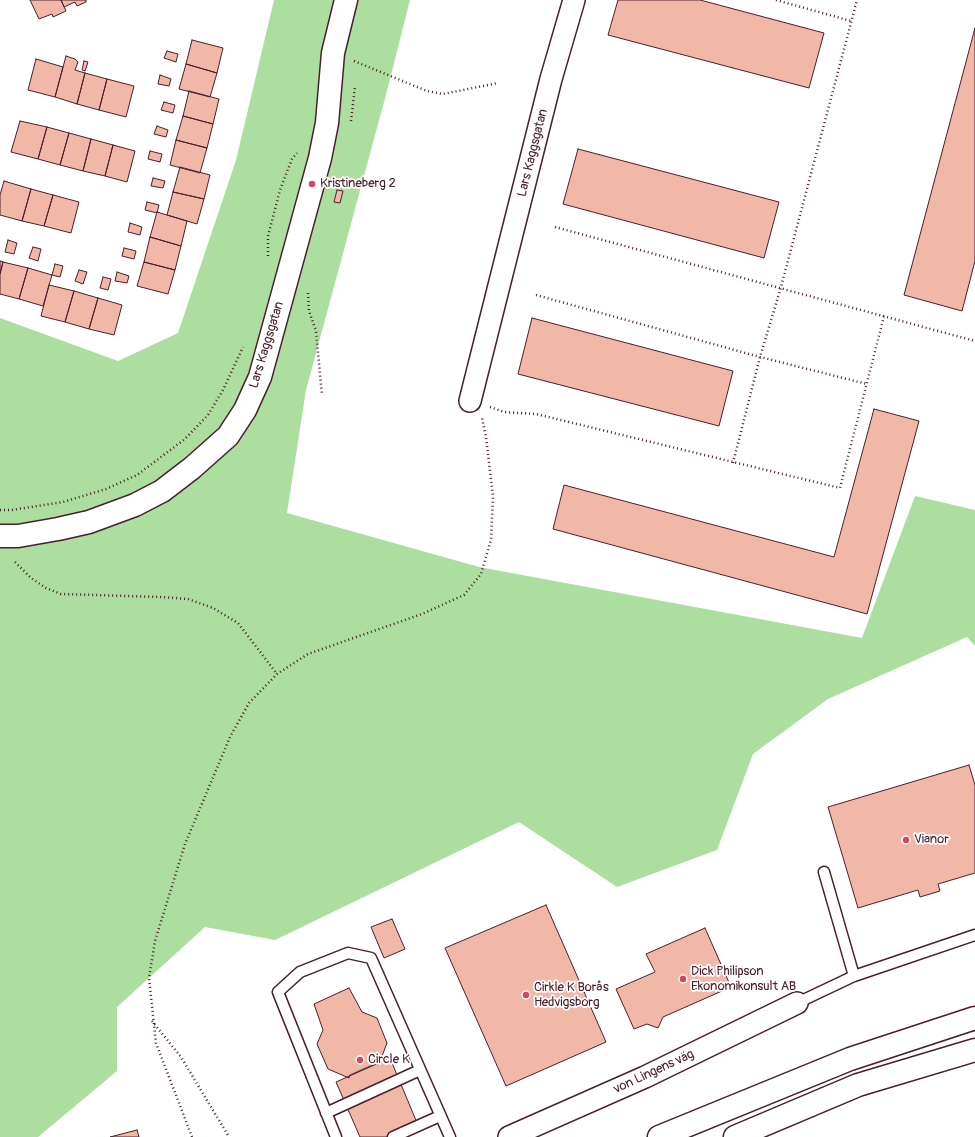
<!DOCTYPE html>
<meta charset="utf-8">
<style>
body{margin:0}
canvas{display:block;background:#fff}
</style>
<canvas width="975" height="1137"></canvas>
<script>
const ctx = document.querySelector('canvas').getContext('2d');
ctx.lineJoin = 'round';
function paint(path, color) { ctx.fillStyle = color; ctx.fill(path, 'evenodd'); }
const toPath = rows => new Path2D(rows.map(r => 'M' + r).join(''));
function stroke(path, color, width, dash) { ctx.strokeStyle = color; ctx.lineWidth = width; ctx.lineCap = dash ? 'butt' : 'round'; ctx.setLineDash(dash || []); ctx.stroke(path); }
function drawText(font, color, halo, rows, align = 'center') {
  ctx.font = font + ' Pangolin,sans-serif'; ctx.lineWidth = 3.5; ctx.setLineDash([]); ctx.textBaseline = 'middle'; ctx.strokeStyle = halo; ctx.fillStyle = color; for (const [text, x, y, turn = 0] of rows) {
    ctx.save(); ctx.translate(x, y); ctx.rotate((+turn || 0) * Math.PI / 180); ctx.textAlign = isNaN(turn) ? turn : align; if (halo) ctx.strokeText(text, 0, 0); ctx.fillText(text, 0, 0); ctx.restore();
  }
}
const green = toPath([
 [274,0,410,0,387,91,306,390,287,513,479,567,862,638,915,496,975,510,975,646,967,637,828,699,753,754,717,850,617,887,519,822,275,940,205,927,117,1007,117,1071,38,1137,0,1137,0,318,118,361,178,333,236,160]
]);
const building = toPath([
 [30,0,61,0,66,11,53,17,52,14,39,19,30,0],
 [61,0,86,0,86,2,77,6,75,2,64,7,61,0],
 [618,0,700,0,824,33,809,88,608,35,618,0],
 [975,28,975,261,962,311,904,295,975,28],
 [192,40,223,48,217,73,186,64,192,40],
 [167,51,178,54,176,62,164,58,167,51],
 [66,56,75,59,78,62,75,70,85,73,77,104,55,97,66,56],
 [36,59,63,67,55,97,28,90,36,59],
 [84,61,88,62,85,71,82,70,84,61],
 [186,64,217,73,210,97,179,89,186,64],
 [85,73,107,79,99,110,77,104,85,73],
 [160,75,171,79,169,86,158,84,160,75],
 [107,79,134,86,126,117,99,110,107,79],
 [189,91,219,99,213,124,183,116,189,91],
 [164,102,175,105,173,113,161,110,164,102],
 [183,116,213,124,207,148,176,140,183,116],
 [20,121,47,127,38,159,11,152,20,121],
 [157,126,168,130,166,137,154,134,157,126],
 [47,127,69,133,60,165,38,159,47,127],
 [69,133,91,139,83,171,60,165,69,133],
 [91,139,113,145,105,176,83,171,91,139],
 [176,140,207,148,200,173,170,165,176,140],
 [113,145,135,151,127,182,105,176,113,145],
 [578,149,779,202,764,258,563,204,578,149],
 [150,151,162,154,160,162,148,159,150,151],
 [180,167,210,175,204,199,173,192,180,167],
 [153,178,165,181,163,188,151,186,153,178],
 [4,181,31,189,22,221,0,215,0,195,4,181],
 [31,189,53,195,44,226,22,221,31,189],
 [337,190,343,191,340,203,334,202,337,190],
 [173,192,204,199,197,224,167,215,173,192],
 [53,195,79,202,71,233,44,226,53,195],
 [147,202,159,205,157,213,145,210,147,202],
 [157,212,187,221,181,246,150,237,157,212],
 [130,223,142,227,140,235,128,232,130,223],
 [150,237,181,246,175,270,144,262,150,237],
 [8,240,17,243,14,254,5,252,8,240],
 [33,247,41,249,38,261,29,258,33,247],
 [124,248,136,251,134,259,122,256,124,248],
 [0,261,3,262,0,274,0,261],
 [3,262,28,268,19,299,0,294,0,274,3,262],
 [144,262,175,270,168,294,137,286,144,262],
 [55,264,63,266,60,277,52,275,55,264],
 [28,268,52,275,43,306,19,299,28,268],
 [79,270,87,272,83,284,75,281,79,270],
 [117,272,129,276,127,283,115,281,117,272],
 [103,277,111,279,108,290,100,288,103,277],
 [49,285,74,291,65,322,41,316,49,285],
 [74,291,98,298,89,329,65,322,74,291],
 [98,298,122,305,114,335,89,329,98,298],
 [532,318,733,371,719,426,518,374,532,318],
 [874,409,919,421,867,614,553,529,564,485,834,557,874,409],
 [969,765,975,785,975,873,938,884,940,891,920,897,918,890,858,908,828,807,969,765],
 [546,905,606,1042,506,1086,445,948,546,905],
 [392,919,405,949,384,958,371,927,392,919],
 [705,928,731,987,663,1017,658,1028,647,1024,634,1029,616,989,655,972,646,954,705,928],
 [349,988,362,1012,377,1018,387,1043,379,1064,377,1065,377,1063,350,1075,349,1078,328,1069,317,1044,323,1030,314,1004,349,988],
 [390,1058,420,1130,404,1137,360,1137,336,1082,390,1058],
 [137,1130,139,1137,110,1137,137,1130]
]);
const path = toPath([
 [776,0,851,21],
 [354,61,427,91,443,94,498,83],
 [351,121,355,87],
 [555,227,975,341],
 [268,256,268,236,280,190,292,159,297,153],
 [308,293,309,311,316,331,322,395],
 [536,295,760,357,867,384],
 [490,407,504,412,536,414,840,488,884,316],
 [733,463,760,357,781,287,857,0],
 [0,510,12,510,63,502,106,489,137,475,185,439,208,415,223,390,243,347],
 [15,562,31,578,46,588,61,594,161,597,188,599,213,608,238,623,277,674],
 [152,1021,181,1057,229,1137],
 [192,1137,156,1043,149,978,155,941,185,844,230,737,249,703,277,674,308,654,422,614,464,595,481,574,491,540,493,496,486,437,482,418]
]);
const service = toPath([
 [824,872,854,976],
 [797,1003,854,976,975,935],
 [326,1113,420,1070],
 [336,1137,278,992,300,972,348,953,371,958,450,1137],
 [393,1137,440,1116]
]);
const minor = toPath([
 [470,401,551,79,574,0],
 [509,1137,645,1077,797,1003]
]);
const tertiary = toPath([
 [0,536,18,536,58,529,89,522,135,505,162,491,192,468,228,436,245,410,260,377,320,158,327,123,333,53,346,0]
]);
const primary = toPath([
 [659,1137,850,1059,975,1018],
 [735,1137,858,1085,975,1050]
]);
const markers = [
 [312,184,4,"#d1495b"],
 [906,840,4,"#d1495b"],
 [683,979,4,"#d1495b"],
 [526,995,4,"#d1495b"],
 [360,1060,4,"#d1495b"]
];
const streetNames = [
 ["Lars Kaggsgatan",533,153,-76],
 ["Lars Kaggsgatan",267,345,-73],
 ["von Lingens väg",654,1072,-25]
];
const poiNames = [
 ["Kristineberg 2",320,184],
 ["Vianor",914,840],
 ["Dick Philipson",691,972],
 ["Ekonomikonsult AB",691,987],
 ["Cirkle K Borås",534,988],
 ["Hedvigsborg",534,1003],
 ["Circle K",368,1060]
];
paint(green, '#abde9f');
paint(building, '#f1b8a8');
stroke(building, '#4a1f2b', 1);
stroke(service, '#4a1f2b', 13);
stroke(minor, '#4a1f2b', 24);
stroke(tertiary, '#4a1f2b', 25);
stroke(primary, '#4a1f2b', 25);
stroke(path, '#4a1f2b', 2.5, [1, 3]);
stroke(service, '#fff', 10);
stroke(minor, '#fff', 21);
stroke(tertiary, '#fff', 22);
stroke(primary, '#fff', 22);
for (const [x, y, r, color] of markers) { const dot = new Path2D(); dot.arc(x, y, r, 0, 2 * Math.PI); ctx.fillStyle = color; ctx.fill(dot); stroke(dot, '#fff', 1.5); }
drawText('13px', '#4a1f2b', '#fff', streetNames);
drawText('13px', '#4a1f2b', '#fff', poiNames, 'left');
</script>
